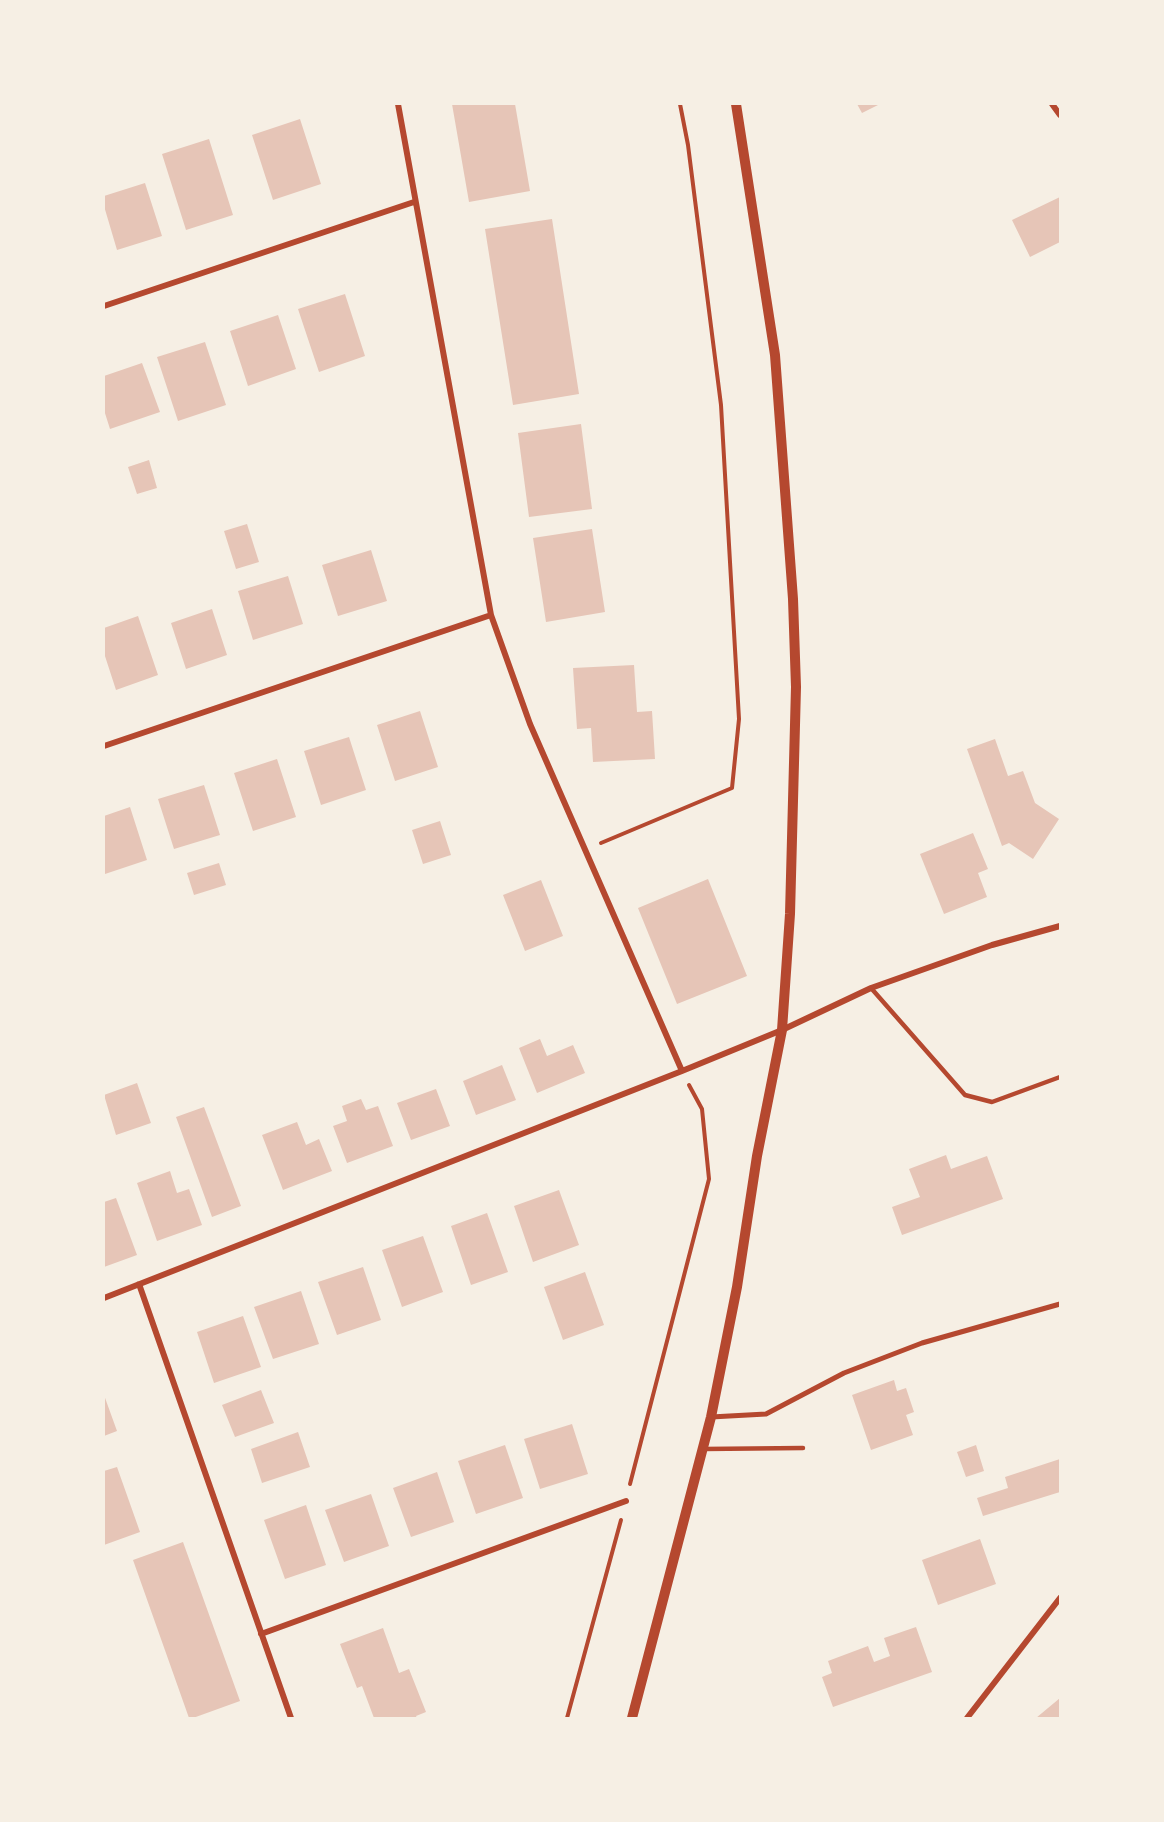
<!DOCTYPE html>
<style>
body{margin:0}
#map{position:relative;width:1164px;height:1822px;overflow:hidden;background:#f6efe4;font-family:Quicksand,sans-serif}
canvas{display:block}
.frame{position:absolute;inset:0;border:105px solid #f6efe4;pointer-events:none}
</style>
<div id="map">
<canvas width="1164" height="1822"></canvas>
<div class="frame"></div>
</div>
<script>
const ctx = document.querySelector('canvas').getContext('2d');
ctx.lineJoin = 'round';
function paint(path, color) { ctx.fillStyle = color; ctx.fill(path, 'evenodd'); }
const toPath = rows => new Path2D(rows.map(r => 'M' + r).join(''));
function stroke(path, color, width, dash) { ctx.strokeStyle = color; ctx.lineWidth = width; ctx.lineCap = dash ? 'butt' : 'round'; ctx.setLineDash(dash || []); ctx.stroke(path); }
const building = toPath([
 [452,104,515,104,530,191,469,202],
 [857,104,880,104,862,113],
 [300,119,321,184,273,200,252,135],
 [209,139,233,215,186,230,162,154],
 [145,183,162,236,117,250,104,206,104,196],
 [1060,197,1060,242,1030,257,1012,220],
 [552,219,579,394,513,405,485,229],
 [345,294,365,356,319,372,298,309],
 [278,315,296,369,248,386,230,331],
 [205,342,226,405,178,421,157,357],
 [142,363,160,412,110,429,104,410,104,376],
 [581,424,592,509,529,517,518,433],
 [149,460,157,488,137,494,128,467],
 [247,524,259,562,236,569,224,531],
 [592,529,605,612,546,622,533,538],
 [371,550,387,601,338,616,322,565],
 [288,576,303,624,253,640,238,591],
 [212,609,227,655,186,669,171,623],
 [138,616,158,675,116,690,104,653,104,628],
 [634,665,637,712,652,711,655,759,593,762,591,728,577,729,573,668],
 [420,711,438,767,395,781,377,725],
 [349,737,366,790,321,805,304,751],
 [995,739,1008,776,1023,771,1035,803,1059,819,1033,859,1009,843,1002,846,967,749],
 [277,759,296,817,253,831,234,773],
 [204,785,220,835,174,849,158,799],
 [130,807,147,860,105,874,104,816],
 [440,821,451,855,423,864,412,830],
 [973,833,988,869,978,873,987,897,944,914,920,854],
 [219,863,226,885,194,895,187,873],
 [708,879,747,976,677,1004,638,908],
 [541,880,563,936,525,951,503,895],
 [540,1039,547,1056,573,1045,585,1073,537,1093,519,1048],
 [502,1065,516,1100,476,1115,463,1081],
 [137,1083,151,1123,116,1135,104,1095],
 [436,1089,450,1126,411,1140,397,1103],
 [361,1099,366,1110,378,1106,393,1146,347,1163,333,1126,347,1121,342,1106],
 [204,1107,241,1206,212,1217,176,1117],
 [297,1122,306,1145,319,1139,332,1171,283,1190,262,1135],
 [946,1155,951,1169,987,1156,1003,1199,902,1235,892,1207,920,1197,909,1169],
 [170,1171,177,1193,189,1189,202,1225,157,1241,137,1183],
 [559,1190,579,1245,533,1262,514,1206],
 [116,1198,137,1255,104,1267,104,1202],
 [487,1213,508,1272,471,1285,451,1226],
 [423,1236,443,1292,402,1307,382,1250],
 [363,1267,381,1320,337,1335,318,1282],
 [585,1272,604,1325,563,1340,544,1287],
 [301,1291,319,1344,273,1359,254,1307],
 [243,1316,261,1367,214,1383,197,1332],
 [894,1380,897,1391,906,1388,914,1412,906,1415,913,1435,871,1450,852,1395],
 [261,1390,274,1423,235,1437,222,1405],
 [104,1395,117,1431,104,1436],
 [572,1424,588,1474,540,1489,524,1439],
 [298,1432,310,1467,262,1483,251,1449],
 [505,1445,523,1498,476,1514,458,1461],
 [976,1445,984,1471,966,1477,957,1452],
 [1060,1459,1060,1492,983,1516,977,1498,1008,1488,1005,1477],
 [117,1467,140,1532,104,1545,104,1471],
 [437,1472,454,1522,411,1537,393,1488],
 [371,1494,389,1546,344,1562,325,1510],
 [306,1505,326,1565,285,1579,264,1520],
 [980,1539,996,1584,938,1605,922,1560],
 [183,1542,240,1701,193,1718,189,1718,133,1560],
 [916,1627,932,1672,833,1707,822,1677,832,1673,828,1661,868,1646,874,1662,890,1656,884,1638],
 [383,1628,399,1673,409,1669,426,1712,416,1716,417,1718,374,1718,362,1686,357,1688,340,1644],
 [1060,1698,1060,1718,1036,1718]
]);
const path = toPath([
 [601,843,732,788,739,719,721,405,688,145,680,104],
 [630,1484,709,1179,702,1109,689,1085],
 [567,1718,621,1520]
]);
const service = toPath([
 [871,988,965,1095,992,1102,1060,1077],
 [703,1449,803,1448]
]);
const pedestrian = toPath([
 [711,1417,766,1414,844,1373,922,1343,1060,1304]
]);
const minor = toPath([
 [398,104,491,615,530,724,682,1071],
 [1052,104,1060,115],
 [104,306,414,202],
 [104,746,491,615],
 [139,1284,291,1718],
 [104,1298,682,1071,782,1030,871,988,992,945,1060,926],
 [261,1634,626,1501],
 [967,1718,1060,1598]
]);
const tertiary = toPath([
 [632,1718,711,1417,737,1287,757,1156,782,1030,790,914,796,687,793,599,775,355,736,104]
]);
paint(building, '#e6c5b7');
stroke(path, '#b5482f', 4);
stroke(service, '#b5482f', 4.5);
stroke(pedestrian, '#b5482f', 5);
stroke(minor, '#b5482f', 6);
stroke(tertiary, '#b5482f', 10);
</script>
